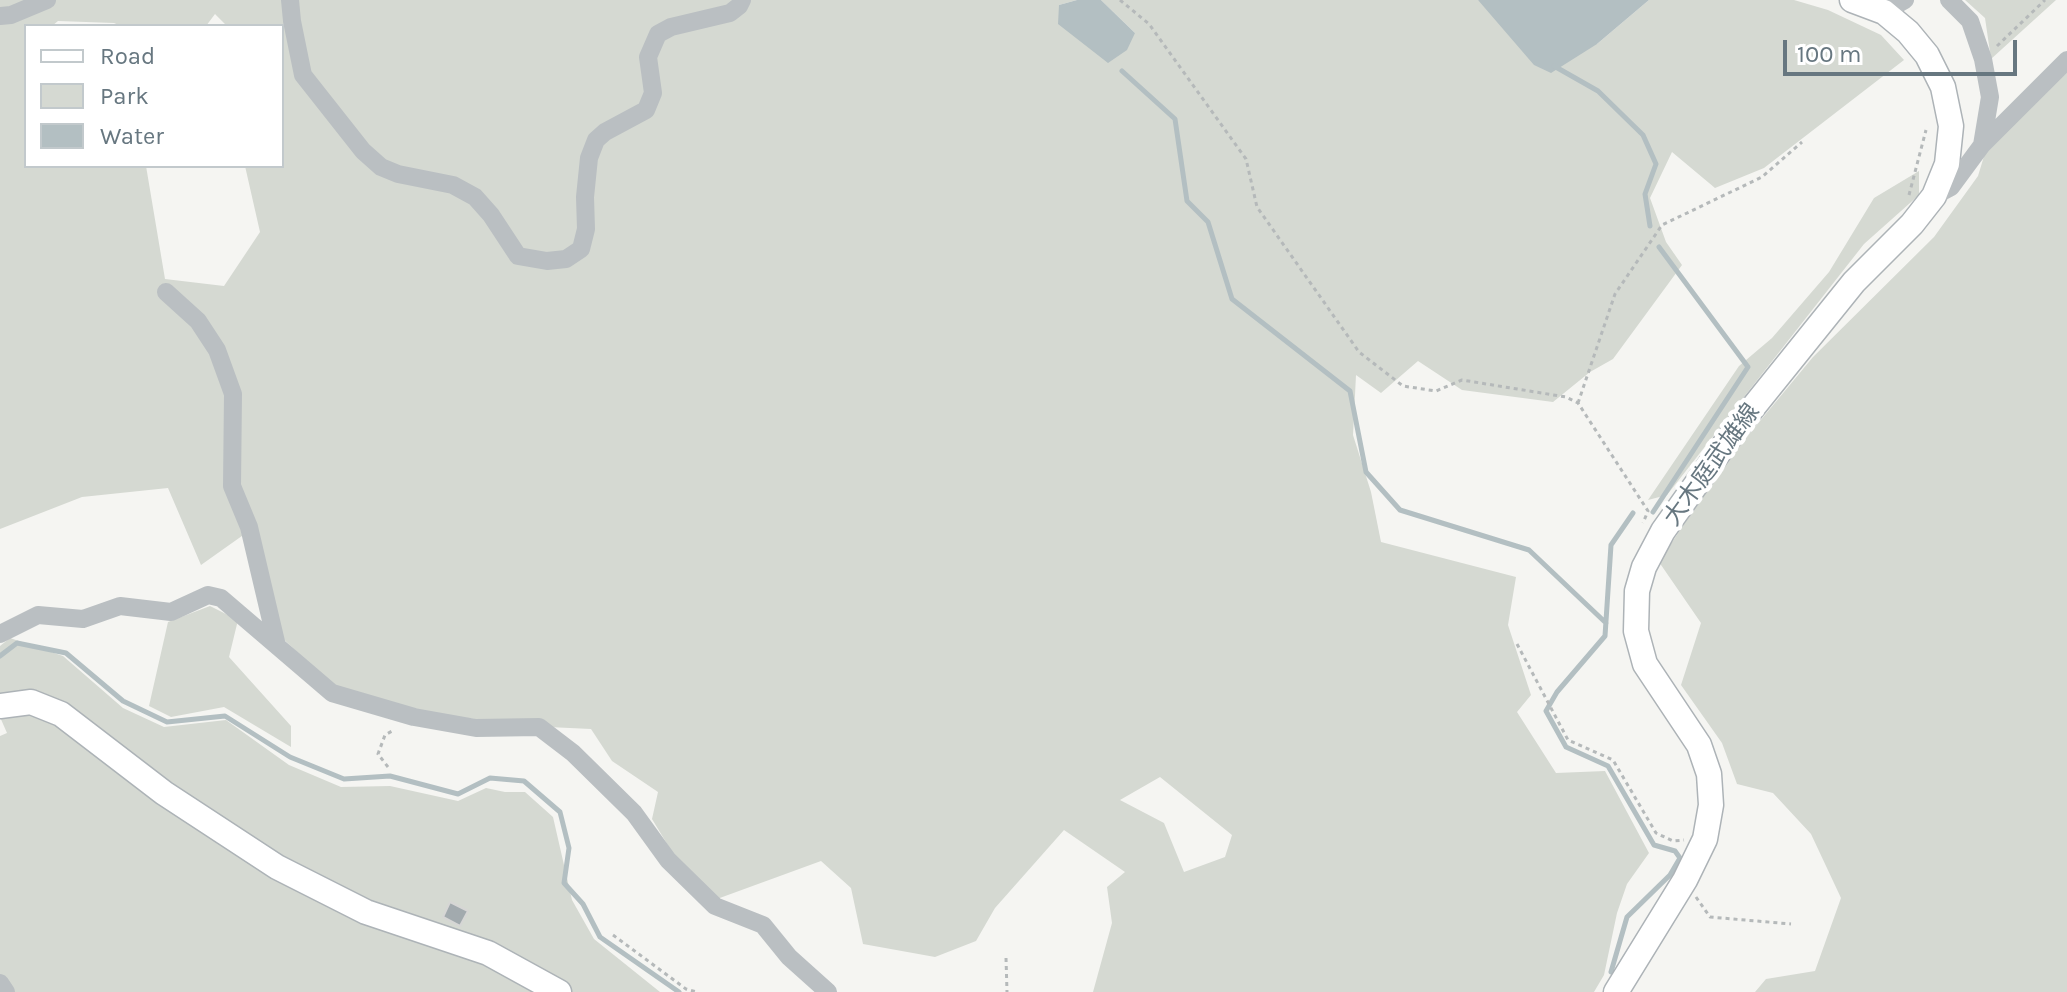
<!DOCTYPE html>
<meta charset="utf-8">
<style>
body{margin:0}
#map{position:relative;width:2067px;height:992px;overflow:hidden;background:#f5f5f2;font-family:Karla,sans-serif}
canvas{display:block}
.legend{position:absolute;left:24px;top:24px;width:260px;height:144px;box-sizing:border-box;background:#fff;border:2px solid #c2c9cc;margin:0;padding:10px 14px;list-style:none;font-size:24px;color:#677780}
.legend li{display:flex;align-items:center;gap:16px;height:40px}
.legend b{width:40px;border:2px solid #c2c9cc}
.scale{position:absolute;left:1783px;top:40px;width:234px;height:36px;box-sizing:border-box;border:4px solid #677780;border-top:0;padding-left:10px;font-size:24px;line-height:28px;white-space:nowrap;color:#677780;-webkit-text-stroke:6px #fff;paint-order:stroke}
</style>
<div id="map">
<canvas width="2067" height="992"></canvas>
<ul class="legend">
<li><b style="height:10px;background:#fff"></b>Road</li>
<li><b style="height:22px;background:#d5d9d2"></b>Park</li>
<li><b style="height:22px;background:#b3bfc2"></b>Water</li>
</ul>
<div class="scale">100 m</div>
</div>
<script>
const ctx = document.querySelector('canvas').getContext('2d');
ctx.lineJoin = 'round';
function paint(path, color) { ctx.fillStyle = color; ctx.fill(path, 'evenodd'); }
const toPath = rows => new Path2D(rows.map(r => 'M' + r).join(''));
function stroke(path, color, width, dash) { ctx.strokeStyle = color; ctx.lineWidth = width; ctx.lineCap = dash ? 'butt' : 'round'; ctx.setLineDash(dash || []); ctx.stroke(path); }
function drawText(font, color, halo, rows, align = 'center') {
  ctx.font = font + ' Karla,"Noto Sans JP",sans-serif'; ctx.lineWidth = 8; ctx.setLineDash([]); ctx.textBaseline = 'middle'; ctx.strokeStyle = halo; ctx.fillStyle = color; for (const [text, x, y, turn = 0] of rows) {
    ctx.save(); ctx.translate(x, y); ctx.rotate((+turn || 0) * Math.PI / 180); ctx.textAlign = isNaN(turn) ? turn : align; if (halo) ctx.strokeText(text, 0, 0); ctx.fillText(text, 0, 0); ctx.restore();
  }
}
const green = toPath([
 [0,0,1077,0,1059,5,1135,33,1101,0,1478,0,1597,44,1649,0,1794,0,1828,10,1881,35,1904,60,1764,168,1715,188,1672,152,1650,198,1666,242,1682,265,1613,359,1590,372,1553,402,1462,390,1418,361,1381,393,1356,375,1353,435,1371,492,1381,542,1516,577,1508,625,1531,695,1517,712,1556,773,1605,771,1649,853,1627,884,1617,913,1604,975,1594,992,1093,992,1112,923,1107,887,1125,872,1064,830,995,908,976,941,935,957,863,944,851,888,821,861,717,899,675,857,652,819,658,792,612,761,591,729,527,726,407,710,334,687,277,633,256,526,201,565,168,488,82,497,0,529],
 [215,14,227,26,282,26,282,166,245,166,260,232,224,286,165,279,146,166,26,166,26,26,52,26,58,21,114,23,121,26,206,26],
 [1160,777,1232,835,1225,857,1184,872,1164,823,1120,800],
 [1965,0,2056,0,1991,59,1985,18],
 [2067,72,2067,992,1755,992,1766,979,1815,971,1841,898,1811,834,1773,793,1737,784,1722,743,1681,685,1701,623,1659,562,1721,468,1813,357,1934,237,1978,176,1985,153],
 [1919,171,1919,195,1864,244,1667,495,1648,500,1739,366,1772,338,1829,272,1874,198],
 [210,606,238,620,229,657,291,726,291,747,224,707,171,717,149,706,168,622],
 [10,638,63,656,123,708,164,727,226,720,289,765,341,787,390,786,458,801,486,788,505,792,525,792,553,817,572,900,594,939,660,992,0,992,0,736,7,733,0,717,0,646]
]);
const water = toPath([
 [1077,0,1101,0,1135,33,1127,50,1108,63,1058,24,1059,5],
 [1478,0,1649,0,1597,44,1551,73,1534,65]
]);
const stream = toPath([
 [1554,66,1598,91,1643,135,1656,164,1645,194,1650,226],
 [1122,71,1175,119,1187,201,1208,222,1232,299,1350,391,1366,472,1400,510,1529,550,1606,623],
 [1653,512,1748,367,1659,247],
 [0,656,17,643,66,653,123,701,167,722,225,716,290,757,344,779,390,776,458,794,490,778,524,781,560,812,569,848,564,883,583,904,600,937,679,992],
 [1611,972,1627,917,1670,875,1680,858,1675,851,1654,845,1608,766,1566,747,1546,711,1557,692,1605,636,1611,545,1633,513]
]);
const building = toPath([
 [450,902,468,911,460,926,443,917,450,902]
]);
const path = toPath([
 [1120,0,1149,24,1246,159,1257,207,1359,352,1403,386,1436,391,1462,380,1566,397,1578,403,1648,511,1643,523],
 [1997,46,2045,0],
 [1909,195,1926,130],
 [1578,403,1615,294,1662,225,1762,177,1802,142],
 [1517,644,1568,740,1613,760,1656,833,1673,841,1684,840],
 [388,767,378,754,385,735,394,730],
 [1696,897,1710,917,1791,924],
 [613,935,686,989,697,992],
 [1006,958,1007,992]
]);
const street = toPath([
 [290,0,292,21,303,75,363,151,381,167,398,174,453,185,475,197,491,215,518,256,547,261,566,259,581,249,586,229,585,197,589,158,596,140,605,132,646,110,653,93,648,57,658,34,671,27,730,13,739,6,742,0],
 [1949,0,1970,21,1983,59,1990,97,1982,145],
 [1884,12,1905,0],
 [0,16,11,15,47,0],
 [1934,196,1951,187,1982,145,2067,60],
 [166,292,198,321,217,350,233,394,232,486,249,527,277,646],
 [0,634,38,615,83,619,120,606,171,612,208,595,221,598,332,693,414,717,476,728,539,727,573,753,634,813,668,860,715,906,763,925,789,957,828,992],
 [0,983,6,992]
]);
const secondary = toPath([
 [0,706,31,702,61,714,164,793,277,867,366,912,488,953,559,992],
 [1616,992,1685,880,1705,839,1711,805,1709,774,1699,745,1645,664,1636,631,1637,591,1644,567,1663,531,1734,431,1854,282,1912,224,1934,196,1947,164,1951,126,1943,87,1927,55,1908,32,1884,12,1852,0]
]);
const streetNames = [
 ["大木庭武雄線",1712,465,-54]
];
paint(green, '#d5d9d2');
paint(water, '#b3bfc2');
stroke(stream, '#b3bfc2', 5);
paint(building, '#a2aaae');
stroke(building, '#d6d6d5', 2);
stroke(secondary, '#adb3b7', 27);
stroke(path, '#b5b9ba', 3, [4, 4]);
stroke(street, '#babfc2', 18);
stroke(secondary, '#fff', 24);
drawText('24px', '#677780', '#fff', streetNames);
</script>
